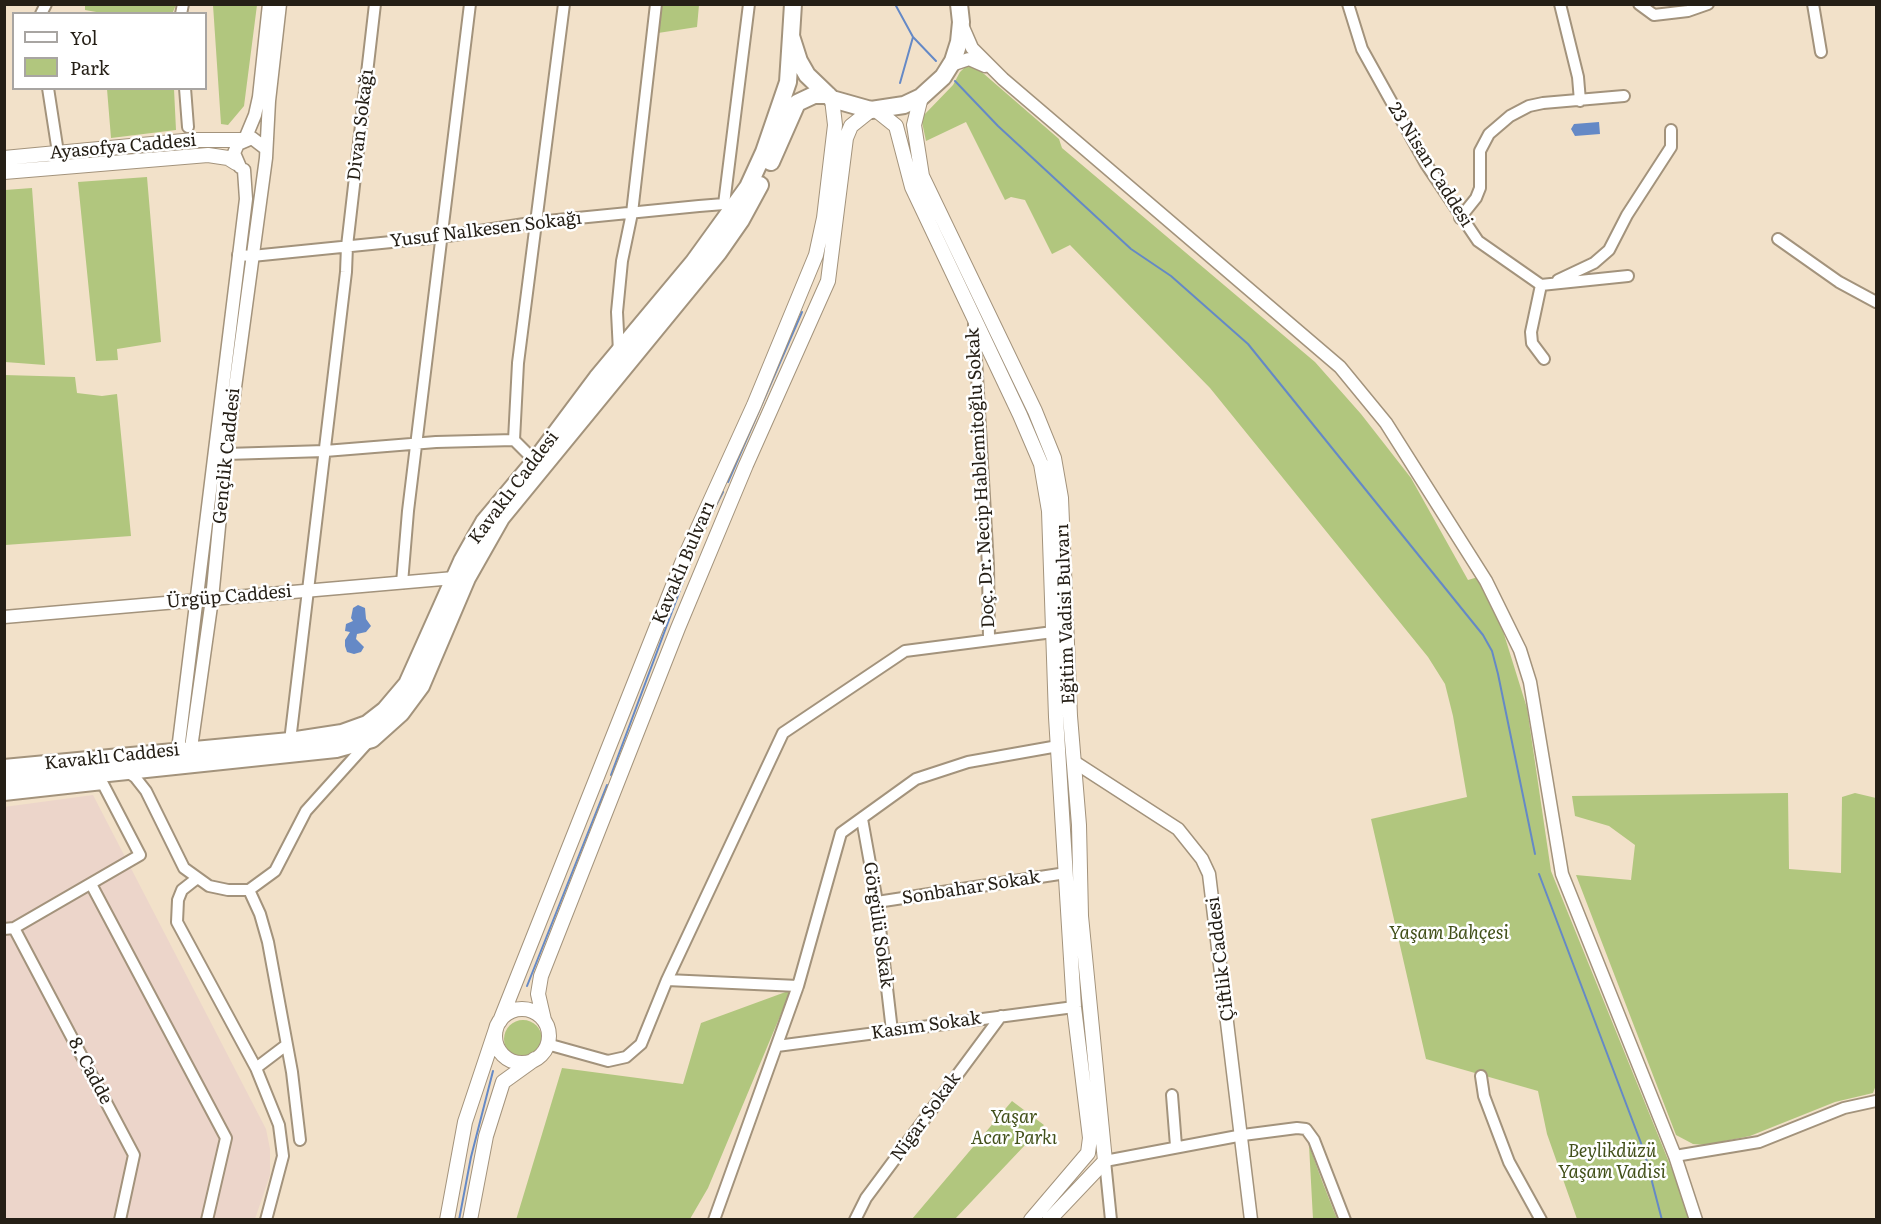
<!DOCTYPE html>
<meta charset="utf-8">
<style>
body{margin:0}
#map{position:relative;width:1881px;height:1224px;overflow:hidden;background:#f2e1c9;font-family:Literata,serif}
canvas{display:block}
.frame{position:absolute;inset:0;border:6px solid #251f16;pointer-events:none}
.legend{position:absolute;left:12px;top:12px;width:195px;height:78px;box-sizing:border-box;background:#fff;border:2px solid #a8a5a2;margin:0;padding:8px 10px;list-style:none;font-size:18px;color:#251f16}
.legend li{display:flex;align-items:center;gap:12px;height:30px}
.legend b{width:30px;border:2px solid #a8a5a2}
</style>
<div id="map">
<canvas width="1881" height="1224"></canvas>
<div class="frame"></div>
<ul class="legend">
<li><b style="height:8px;background:#fff"></b>Yol</li>
<li><b style="height:16px;background:#b1c67e"></b>Park</li>
</ul>
</div>
<script>
const ctx = document.querySelector('canvas').getContext('2d');
ctx.lineJoin = 'round';
function paint(path, color) { ctx.fillStyle = color; ctx.fill(path, 'evenodd'); }
const toPath = rows => new Path2D(rows.map(r => 'M' + r).join(''));
function stroke(path, color, width, dash) { ctx.strokeStyle = color; ctx.lineWidth = width; ctx.lineCap = dash ? 'butt' : 'round'; ctx.setLineDash(dash || []); ctx.stroke(path); }
function drawText(font, color, halo, rows, align = 'center') {
  ctx.font = font + ' Literata,serif'; ctx.lineWidth = 5; ctx.setLineDash([]); ctx.textBaseline = 'middle'; ctx.strokeStyle = halo; ctx.fillStyle = color; for (const [text, x, y, turn = 0] of rows) {
    ctx.save(); ctx.translate(x, y); ctx.rotate((+turn || 0) * Math.PI / 180); ctx.textAlign = isNaN(turn) ? turn : align; if (halo) ctx.strokeText(text, 0, 0); ctx.fillText(text, 0, 0); ctx.restore();
  }
}
const industrial = toPath([
 [93,795,266,1129,270,1149,270,1175,255,1219,5,1219,4,807]
]);
const green = toPath([
 [85,5,85,4,176,5,172,14,102,13,85,10],
 [213,5,257,5,244,106,228,125,221,124],
 [660,5,699,5,697,27,658,33],
 [967,65,976,67,1059,139,1062,148,1315,362,1361,414,1411,478,1468,580,1478,577,1503,631,1527,708,1551,871,1692,1219,1577,1219,1547,1134,1538,1091,1426,1059,1371,819,1467,797,1453,716,1445,684,1428,657,1210,388,1070,245,1052,254,1025,200,1011,197,1005,200,966,122,926,141,922,122,924,115,953,85,960,72],
 [107,89,174,89,176,130,111,138],
 [147,177,161,342,117,349,118,360,96,361,78,182],
 [32,188,45,365,5,362,5,190],
 [4,375,75,377,77,393,102,396,117,394,131,536,5,545],
 [1788,793,1789,869,1841,873,1842,797,1855,793,1876,798,1876,1085,1873,1093,1835,1102,1750,1136,1705,1145,1693,1144,1676,1135,1576,875,1631,880,1635,845,1609,826,1575,816,1572,796],
 [791,990,708,1188,690,1219,516,1220,562,1068,683,1084,701,1023],
 '504 1039a19 19 0 1 1 38 0a19 19 0 1 1-38 0Z',
 [1012,1101,1044,1125,955,1219,912,1219],
 [1309,1145,1322,1181,1337,1219,1313,1219]
]);
const water = toPath([
 [1599,122,1600,134,1575,136,1571,129,1574,124],
 [358,605,365,608,366,619,371,626,366,632,357,634,356,639,364,647,361,652,354,654,347,652,345,646,345,640,350,632,345,631,346,624,353,621,351,618,353,608]
]);
const stream = toPath([
 [895,4,913,37,936,61],
 [955,81,998,126,1131,249,1171,276,1248,344,1483,635,1492,651,1498,674,1535,854],
 [900,83,913,37],
 [728,482,802,312],
 [711,515,723,492],
 [611,775,695,550],
 [1539,874,1644,1151,1662,1220],
 [527,986,607,785],
 [459,1220,471,1157,493,1071]
]);
const minor = toPath([
 [1348,4,1362,49,1426,164,1478,241,1541,285,1628,276],
 [1560,4,1578,77,1580,101],
 [1639,4,1654,15,1688,11,1708,4],
 [1813,4,1821,52],
 [41,14,46,4],
 [181,14,183,4],
 [48,88,59,159],
 [185,88,188,127],
 [724,204,749,4],
 [1460,218,1476,198,1480,188,1480,151,1489,134,1510,116,1529,106,1543,103,1624,96],
 [1778,239,1839,282,1876,302],
 [238,255,252,256,441,237,537,222,699,206,724,204,734,207],
 [1558,280,1594,263,1609,250,1627,215,1671,147,1671,130],
 [1541,285,1531,332,1532,343,1544,359],
 [974,324,988,566,989,639],
 [619,352,617,312,622,261,632,213,656,4],
 [514,440,518,363,564,4],
 [226,454,325,451,436,442,514,440,535,461],
 [402,583,408,511,470,4],
 [290,741,346,272,347,246,375,4],
 [126,771,135,777,146,791,184,868,209,886,228,890,249,890,275,871,306,811,369,741],
 [4,795,103,784,140,855,14,928,4,929],
 [862,819,877,902,892,1031],
 [196,879,182,890,178,900,177,922,256,1068,279,1125,283,1156,266,1220],
 [91,884,226,1138,207,1220],
 [249,890,260,914,268,942,292,1072,300,1140],
 [877,902,1066,873],
 [14,928,134,1155,120,1220],
 [667,980,798,986],
 [547,1044,608,1061,626,1057,641,1044,667,980,783,733,905,651,1053,632],
 [777,1046,1074,1007],
 [256,1068,285,1046],
 [1481,1076,1484,1096,1509,1162,1541,1220],
 [1172,1095,1176,1146],
 [1675,1156,1759,1142,1844,1108,1876,1101],
 [1105,1161,1243,1135,1297,1128,1306,1129,1314,1140,1345,1220],
 [1105,1161,1111,1220],
 [714,1220,798,986,841,833,916,779,968,762,1058,746],
 [855,1220,866,1198,1001,1016]
]);
const tertiary = toPath([
 [962,25,972,48,1003,79,1340,367,1386,423,1486,581,1520,650,1530,682,1562,874,1675,1156,1696,1220],
 [951,65,969,59,985,66],
 [245,139,255,115,259,97,269,4],
 [240,167,234,153,238,144,252,138,265,148],
 [4,617,454,578],
 [191,748,212,599,226,454,266,158,269,101,280,4],
 [178,750,246,199,244,170],
 [1076,763,1178,829,1202,859,1209,874,1251,1220]
]);
const secondary = toPath([
 [921,97,914,125,922,176,1035,411,1054,458,1061,498,1070,716,1079,825,1081,916,1105,1161,1049,1220],
 [876,110,896,126,912,187,1020,415,1041,464,1049,511,1056,717,1074,1007,1090,1138,1088,1153,1031,1220],
 [4,158,194,140,242,140],
 [4,172,208,155,228,158,236,163],
 '495 1036a27 27 0 1 1 54 0a27 27 0 1 1-54 0Z',
 [544,1020,538,994,541,976,678,628,746,465,828,281,846,138,851,126,871,110],
 [500,1021,682,563,754,405,816,255,824,218,835,125,832,99],
 [447,1220,465,1122,496,1029],
 [470,1220,486,1136,503,1082,535,1059]
]);
const primary = toPath([
 [793,4,791,36,799,61,807,75,832,99,871,110,904,105,921,97,943,77,953,61,959,42,961,22,959,4],
 [771,162,797,103,814,95,828,95],
 [4,768,290,741,342,733,367,724,385,710,407,684,462,561,484,522,535,461,597,378,693,263,748,187,764,152,788,82,791,36],
 [4,784,336,749,372,739,401,713,421,686,467,578,501,518,718,253,741,220,760,185]
]);
const streetNames = [
 ["Divan Sokağı",361,125,-83],
 ["Ayasofya Caddesi",123,147,-5],
 ["23 Nisan Caddesi",1430,165,58],
 ["Yusuf Nalkesen Sokağı",486,230,-7],
 ["Gençlik Caddesi",227,456,-84],
 ["Doç. Dr. Necip Hablemitoğlu Sokak",981,478,-93],
 ["Kavaklı Caddesi",514,488,-53],
 ["Kavaklı Bulvarı",684,563,-67],
 ["Ürgüp Caddesi",229,597,-5],
 ["Eğitim Vadisi Bulvarı",1066,614,-92],
 ["Kavaklı Caddesi",112,757,-6],
 ["Sonbahar Sokak",971,888,-9],
 ["Görgülü Sokak",878,925,82],
 ["Çiftlik Caddesi",1221,959,-97],
 ["Kasım Sokak",926,1026,-8],
 ["8. Cadde",90,1071,62],
 ["Nigar Sokak",926,1117,-54]
];
const parkNames = [
 ["Yaşam Bahçesi",1449,934],
 ["Yaşar",1014,1118],
 ["Acar Parkı",1014,1139],
 ["Beylikdüzü",1612,1152],
 ["Yaşam Vadisi",1612,1173]
];
paint(industrial, '#ecd5ca');
paint(green, '#b1c67e');
paint(water, '#6589c6');
stroke(stream, '#6589c6', 2);
stroke(minor, '#a3937c', 14);
stroke(tertiary, '#a3937c', 15);
stroke(secondary, '#a3937c', 16);
stroke(primary, '#a3937c', 20);
stroke(minor, '#fff', 10);
stroke(tertiary, '#fff', 12);
stroke(secondary, '#fff', 14);
stroke(primary, '#fff', 16);
drawText('18px', '#251f16', '#fff', streetNames);
drawText('italic 18px', '#42501a', '#fff', parkNames);
</script>
